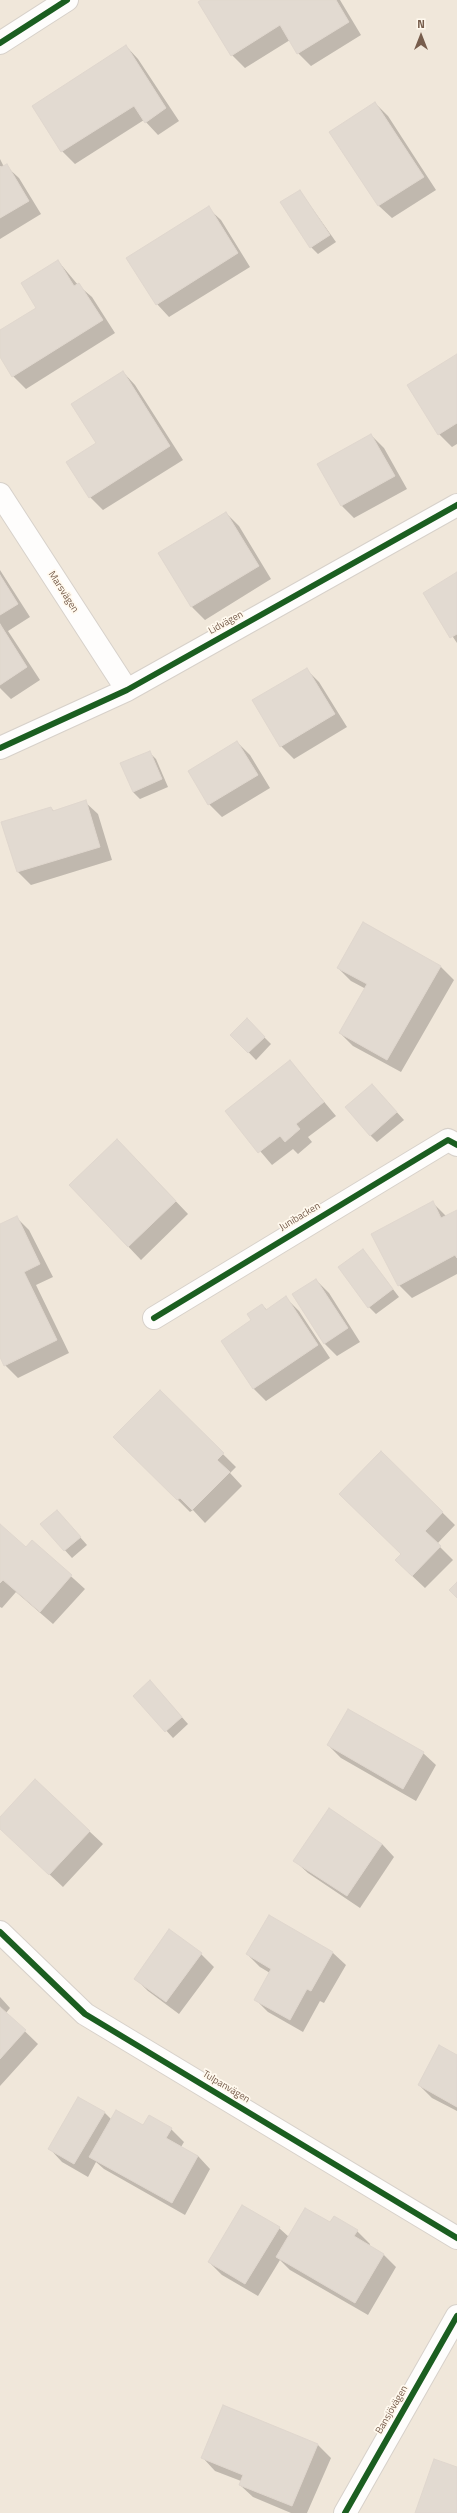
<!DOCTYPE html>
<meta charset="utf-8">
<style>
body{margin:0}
#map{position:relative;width:457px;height:2513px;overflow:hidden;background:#f7f4ec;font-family:"Titillium Web",sans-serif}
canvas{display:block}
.north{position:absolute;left:401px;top:16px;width:40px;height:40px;-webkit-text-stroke:3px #fff9ee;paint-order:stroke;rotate:0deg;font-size:11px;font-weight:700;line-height:16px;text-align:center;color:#775d4c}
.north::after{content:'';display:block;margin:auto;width:14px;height:18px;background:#775d4c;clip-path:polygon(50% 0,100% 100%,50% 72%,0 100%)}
</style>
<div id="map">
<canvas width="457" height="2513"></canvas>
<div class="north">N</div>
</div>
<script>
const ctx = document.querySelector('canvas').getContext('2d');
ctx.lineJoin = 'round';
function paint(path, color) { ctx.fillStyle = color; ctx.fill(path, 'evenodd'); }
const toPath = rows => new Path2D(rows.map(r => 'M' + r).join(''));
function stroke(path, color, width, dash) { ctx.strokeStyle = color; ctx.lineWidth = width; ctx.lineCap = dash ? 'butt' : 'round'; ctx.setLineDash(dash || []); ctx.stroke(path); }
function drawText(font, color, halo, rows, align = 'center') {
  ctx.font = font + ' "Titillium Web",sans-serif'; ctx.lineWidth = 3.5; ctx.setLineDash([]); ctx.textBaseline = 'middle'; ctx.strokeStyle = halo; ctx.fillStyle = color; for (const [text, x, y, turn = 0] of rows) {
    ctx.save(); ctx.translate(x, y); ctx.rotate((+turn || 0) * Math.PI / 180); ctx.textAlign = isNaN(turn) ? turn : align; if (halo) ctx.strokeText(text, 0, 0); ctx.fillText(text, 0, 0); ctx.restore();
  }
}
const residential = toPath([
 [0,0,457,0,457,2513,0,2513]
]);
const shadow = toPath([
 [203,0,340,0,361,35,311,66,298,53,290,40,245,68,232,55,199,2],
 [126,46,138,59,179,121,158,135,144,120,75,164,62,151],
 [375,103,388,116,436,190,392,218,379,206,331,132],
 [0,159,4,167,6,166,19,178,41,214,0,239],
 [300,191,336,242,318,254,311,247],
 [208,208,221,220,250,267,169,317,157,304],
 [58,261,78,285,92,297,115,333,26,389,13,376,0,355,0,331,37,308],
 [457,356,457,444,452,447,439,434],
 [123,372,135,385,183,460,103,510,90,497,97,444],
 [371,435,384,448,407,489,354,518,342,506],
 [226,513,239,526,271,579,205,620,192,607,159,554],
 [0,570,30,617,8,631,40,680,11,699,0,688],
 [457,573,457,643,424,594],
 [306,669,319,682,347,727,294,759,281,746],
 [237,742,250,755,270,788,222,817,209,804],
 [149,752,156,759,168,787,140,799,133,792],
 [85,802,98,814,112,860,31,885,18,872,3,823,51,808,54,811],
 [364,923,441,967,454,980,401,1072,353,1046,340,1033,366,989,351,981,338,968],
 [247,1020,271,1044,256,1060,232,1035],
 [290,1061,336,1116,308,1137,312,1142,298,1154,293,1149,272,1165,226,1111],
 [372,1085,404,1120,377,1142,370,1135],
 [130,1153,188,1214,141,1260,70,1185],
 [432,1202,446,1216,457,1211,457,1274,412,1298,399,1285],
 [16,1217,29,1230,53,1277,36,1285,69,1353,18,1378,5,1365,0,1355,0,1225],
 [363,1250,399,1297,376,1314,369,1307],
 [316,1280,329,1293,360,1342,337,1356,324,1343],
 [286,1298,299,1311,330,1358,266,1401,253,1388,253,1320,262,1305,267,1310],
 [160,1392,236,1467,230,1473,242,1486,205,1523,193,1510,190,1512,115,1437],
 [381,1452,455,1525,437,1544,453,1560,425,1588,409,1573,402,1555],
 [57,1511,87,1545,72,1558,42,1525],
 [0,1526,26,1549,32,1541,85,1589,53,1624,16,1592,2,1608,0,1607],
 [157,1689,188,1724,173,1738,135,1696],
 [328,1745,423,1753,436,1765,416,1801,341,1758],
 [35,1781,103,1844,63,1887,0,1828,0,1818],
 [382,1844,394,1857,360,1908,308,1873,295,1861],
 [269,1917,333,1953,346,1965,324,2003,320,2001,303,2032,268,2012,255,1999,270,1973,260,1967,247,1954],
 [201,1954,214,1967,179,2014,148,1991,135,1978],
 [0,1997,10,2008,6,2013,38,2044,0,2086],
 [457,2056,457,2111,432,2098,419,2085],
 [104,2112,111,2119,143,2126,149,2116,171,2129,184,2142,181,2147,198,2156,210,2169,185,2215,104,2169,96,2162,88,2177,62,2162,50,2149],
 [331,2224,357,2231,370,2244,369,2246,383,2254,396,2267,368,2315,290,2270,280,2260,258,2296,222,2275,209,2262,279,2228,289,2237],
 [224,2406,318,2445,331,2458,307,2513,291,2513,253,2497,240,2485,241,2481,215,2471,203,2458]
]);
const building = toPath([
 [201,0,336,0,349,22,297,54,280,25,231,56,198,2,201,0],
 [126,45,166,108,145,123,134,106,61,152,32,106,126,45],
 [375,102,424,177,378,206,329,132,375,102],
 [7,164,29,201,0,218,0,166,1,167,7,164],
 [300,190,330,235,310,248,280,202,300,190],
 [209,206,238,253,156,305,126,258,209,206],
 [58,260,74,286,79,283,103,320,12,377,0,357,0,330,36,308,21,283,58,260],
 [457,354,457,423,438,435,407,385,457,354],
 [123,371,170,446,89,498,66,462,96,443,71,404,123,371],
 [371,434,395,476,341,506,317,464,371,434],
 [226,512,259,566,191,607,158,553,226,512],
 [457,572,457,634,450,638,423,593,457,572],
 [0,575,18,604,0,615,0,575],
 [0,624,27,667,0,685,0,624],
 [307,668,335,714,280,747,252,700,307,668],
 [237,741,258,775,208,805,188,771,237,741],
 [150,751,162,779,133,792,120,763,150,751],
 [86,800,100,847,17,872,1,822,51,807,53,811,86,800],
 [363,922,441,966,387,1060,339,1033,367,984,337,968,363,922],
 [247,1018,265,1037,248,1053,230,1035,247,1018],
 [290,1060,324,1102,296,1124,300,1129,285,1142,280,1136,258,1153,225,1111,290,1060],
 [372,1084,397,1112,370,1136,345,1107,372,1084],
 [117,1139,176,1201,128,1247,69,1185,117,1139],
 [433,1201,441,1218,457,1210,457,1258,455,1255,398,1286,371,1234,433,1201],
 [17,1216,40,1264,24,1272,57,1340,4,1366,0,1357,0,1224,17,1216],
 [363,1249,393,1289,368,1308,338,1267,363,1249],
 [316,1279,348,1328,324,1344,292,1294,316,1279],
 [286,1296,318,1345,253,1389,221,1341,251,1320,247,1314,262,1304,266,1310,286,1296],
 [160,1390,224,1453,217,1460,230,1472,192,1510,180,1498,177,1500,113,1437,160,1390],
 [381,1451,443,1512,425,1531,441,1546,412,1576,395,1560,401,1554,339,1494,381,1451],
 [57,1510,81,1537,64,1551,40,1524,57,1510],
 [0,1524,26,1547,32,1540,72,1575,40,1612,3,1580,0,1583,0,1524],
 [457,1582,457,1598,449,1590,457,1582],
 [150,1680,182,1717,165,1732,133,1696,150,1680],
 [348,1709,424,1752,403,1789,327,1745,348,1709],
 [35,1779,90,1831,49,1875,0,1829,0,1817,35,1779],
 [329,1808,382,1844,347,1896,293,1861,329,1808],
 [269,1915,333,1952,311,1991,307,1989,290,2020,254,2000,271,1969,246,1954,269,1915],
 [169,1929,202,1953,166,2002,134,1979,169,1929],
 [0,2007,26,2030,0,2059,0,2007],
 [439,2045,457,2055,457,2107,418,2085,439,2045],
 [78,2097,105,2112,74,2164,48,2149,78,2097],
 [116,2110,143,2125,149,2115,172,2128,166,2138,198,2156,172,2203,89,2157,116,2110],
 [242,2205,280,2227,245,2284,208,2262,242,2205],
 [305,2208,330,2222,334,2216,358,2230,354,2236,384,2254,355,2303,276,2257,305,2208],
 [223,2405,318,2444,292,2506,239,2485,243,2475,201,2458,223,2405],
 [434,2459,457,2467,457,2513,415,2513,434,2459]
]);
const street = toPath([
 [0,43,67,0],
 [0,494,127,690],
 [0,748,127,690,457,505],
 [154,1318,448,1140,457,1145],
 [0,1932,85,2014,457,2238],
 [345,2513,457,2316]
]);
const cycleway = toPath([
 [0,43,67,0],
 [0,748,127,690,457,505],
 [154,1318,448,1140,457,1145],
 [0,1932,85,2014,457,2238],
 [345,2513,457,2316]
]);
const streetNames = [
 ["Marsvägen",63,592,57],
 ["Lidvägen",226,623,-29],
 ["Junibacken",300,1217,-31],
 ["Tulpanvägen",226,2087,31],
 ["Bansjövägen",392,2410,-60]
];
paint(residential, '#f0e7da');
paint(shadow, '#0003');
paint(building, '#e2dad1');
stroke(building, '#e0d7ce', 1);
stroke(street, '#d7d1ca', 24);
stroke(street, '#fefdfc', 22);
stroke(cycleway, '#1b5e20', 6);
drawText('10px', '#775d4c', '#fff9ee', streetNames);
</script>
